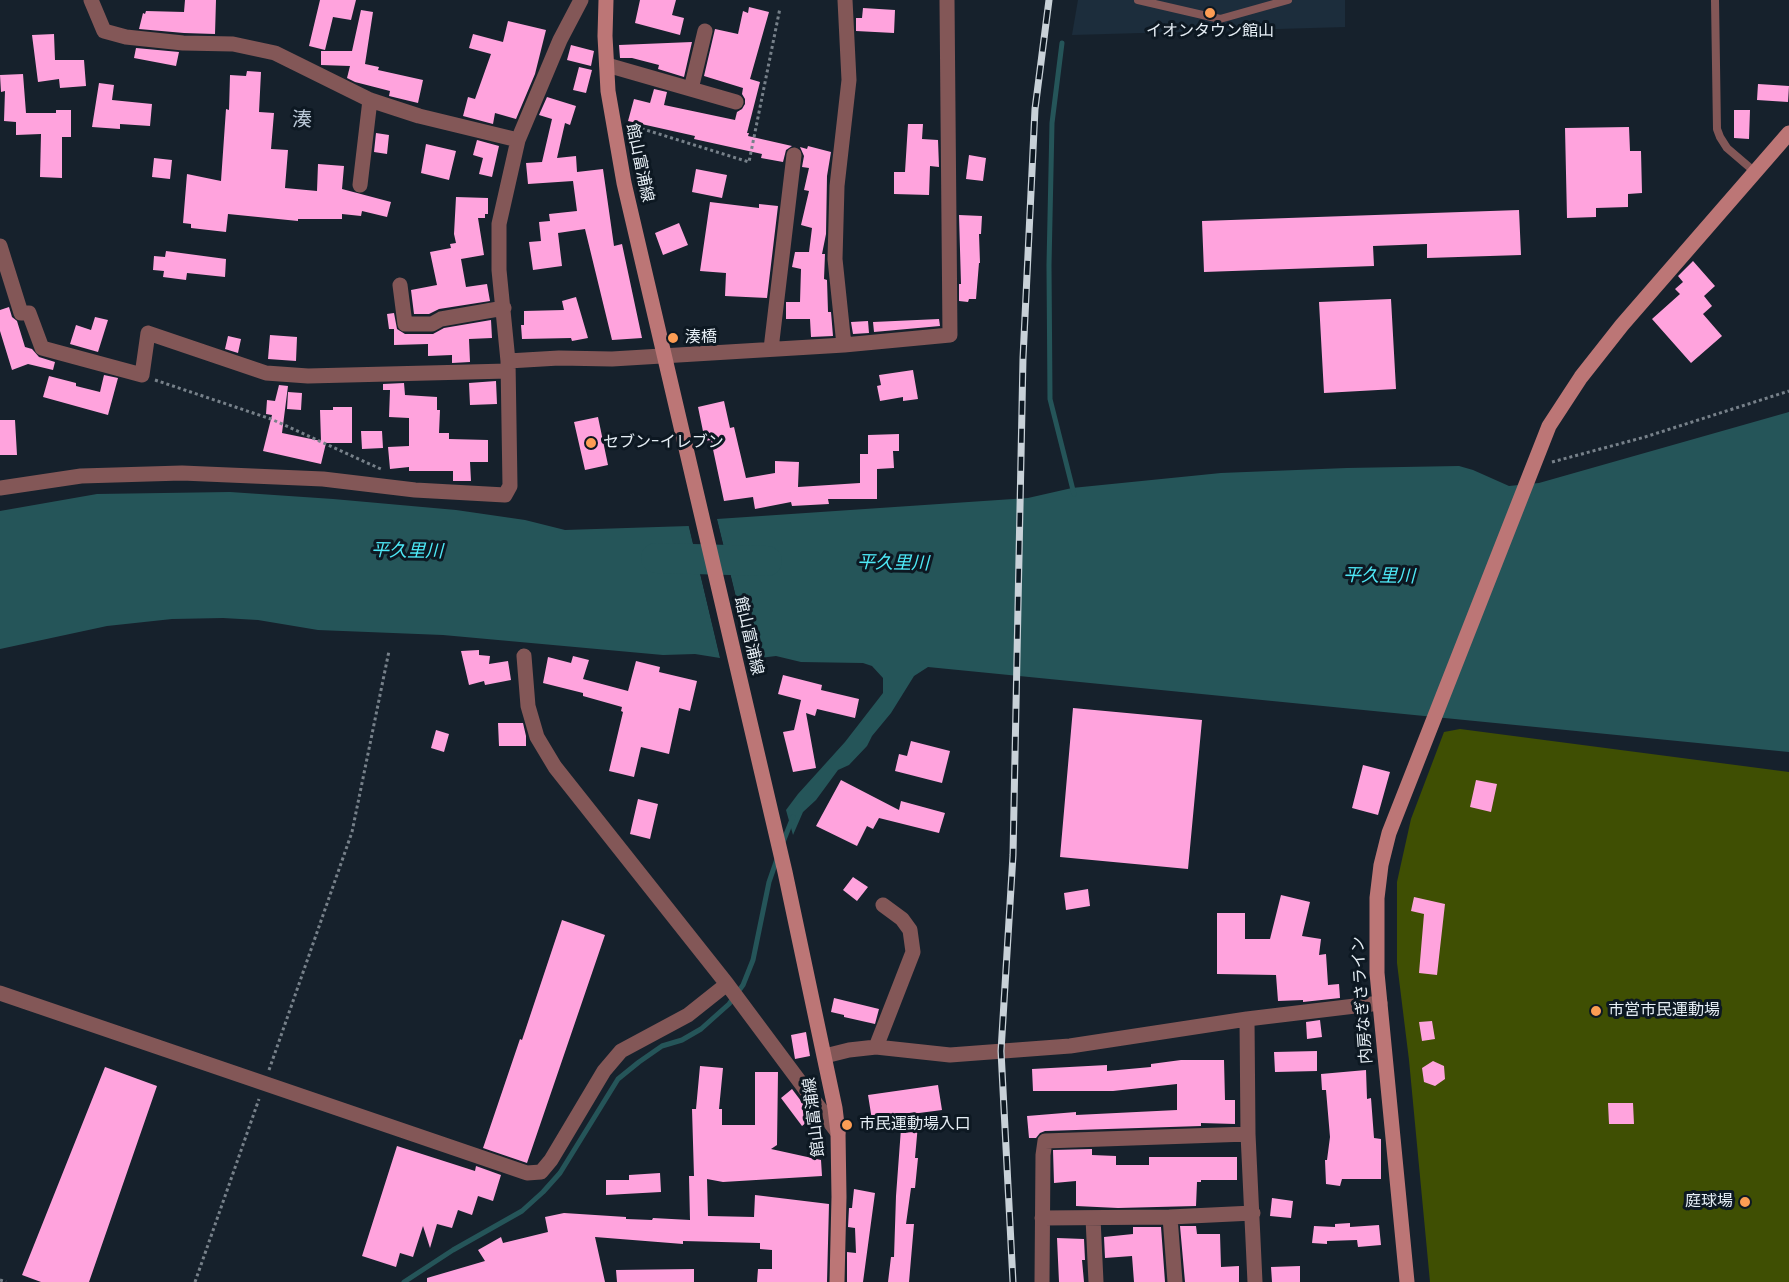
<!DOCTYPE html>
<meta charset="utf-8">
<style>
body{margin:0}
canvas{display:block;background:#16212c}
</style>
<canvas width="1789" height="1282"></canvas>
<script>
const ctx = document.querySelector('canvas').getContext('2d');
ctx.lineJoin = 'round';
function paint(path, color) { ctx.fillStyle = color; ctx.fill(path, 'evenodd'); }
const toPath = rows => new Path2D(rows.map(r => 'M' + r).join(''));
function stroke(path, color, width, dash) { ctx.strokeStyle = color; ctx.lineWidth = width; ctx.lineCap = dash ? 'butt' : 'round'; ctx.setLineDash(dash || []); ctx.stroke(path); }
function drawText(font, color, halo, rows, align = 'center') {
  ctx.font = font + ' Poppins,"Noto Sans JP",sans-serif'; ctx.lineWidth = 6; ctx.setLineDash([]); ctx.textBaseline = 'middle'; ctx.strokeStyle = halo; ctx.fillStyle = color; for (const [text, x, y, turn = 0] of rows) {
    ctx.save(); ctx.translate(x, y); ctx.rotate((+turn || 0) * Math.PI / 180); ctx.textAlign = isNaN(turn) ? turn : align; if (halo) ctx.strokeText(text, 0, 0); ctx.fillText(text, 0, 0); ctx.restore();
  }
}
const built = toPath([
 [1078,0,1345,0,1345,27,1072,35]
]);
const green = toPath([
 [1460,729,1789,772,1789,1282,1430,1282,1409,1060,1397,963,1397,882,1411,819,1444,732]
]);
const water = toPath([
 [1789,412,1789,752,928,667,914,676,891,713,872,736,867,746,849,765,838,770,816,800,803,812,793,835,786,810,798,794,845,742,883,693,883,678,872,666,863,663,801,662,776,656,751,659,717,519,1028,498,1072,488,1221,473,1347,468,1459,466,1473,470,1509,486,1539,483],
 [230,492,333,499,456,510,525,520,565,530,689,526,720,658,695,654,663,655,443,635,318,630,258,620,223,618,172,619,107,626,0,649,0,511,97,494]
]);
const pier = toPath([
 [716,516,751,659,752,662,748,659,714,520],
 [688,523,692,525,723,657,721,661]
]);
const stream = toPath([
 [1062,43,1052,123,1049,265,1050,399,1074,494],
 [783,842,793,817],
 [404,1282,453,1250,522,1211,543,1192,560,1173,618,1079,639,1062,662,1046,682,1040,701,1029,729,1004,743,985,753,960,769,882,777,859]
]);
const river = toPath([
 [656,558,767,561]
]);
const building = toPath([
 [185,0,216,0,215,34,184,33,139,29,143,13,145,14,146,11,184,12],
 [320,0,356,0,351,20,333,17,325,50,309,46],
 [640,0,676,0,672,15,684,18,680,35,635,23],
 [749,7,769,12,750,79,760,82,747,133,749,133,748,136,792,146,786,150,783,162,761,158,762,154,694,139,695,136,628,121,634,99,650,103,654,89,667,92,664,105,735,120,737,112,742,109,745,104,745,99,742,94,743,88,704,76,715,29,738,34,743,11,748,13],
 [863,8,895,10,894,33,856,31,856,18,862,18],
 [361,10,373,12,365,64,379,67,378,70,423,80,418,103,389,96,390,91,355,82,347,78,350,66,321,65,321,51,352,51],
 [508,21,546,30,535,74,516,119,495,113,493,124,463,116,468,97,475,99,491,54,469,48,473,34,503,42],
 [54,34,55,60,84,60,86,86,60,88,59,79,38,82,32,35],
 [692,42,684,77,658,69,659,65,632,58,620,58,619,45],
 [571,45,594,51,591,66,567,60],
 [136,48,179,52,176,66,134,58],
 [579,67,592,70,586,93,573,90],
 [247,71,261,72,259,112,274,113,271,149,288,150,285,188,317,191,318,164,344,166,342,189,391,202,387,217,362,211,361,216,342,214,342,219,298,219,298,221,228,214,226,232,191,228,191,224,183,223,187,174,221,181,226,109,229,110,230,75,246,76],
 [23,74,26,113,56,113,56,110,71,110,71,137,62,137,62,178,40,177,41,134,16,135,16,122,4,121,5,91,1,92,0,75],
 [99,83,114,85,112,100,152,104,150,126,120,124,120,129,92,127],
 [1758,84,1789,86,1788,102,1757,100],
 [547,97,576,106,570,125,565,123,557,158,576,156,577,172,603,169,614,246,622,244,642,338,612,340,585,229,558,233,562,266,533,270,529,242,541,241,539,222,550,221,549,214,577,211,573,181,528,184,526,163,542,162,552,119,539,115],
 [1734,110,1750,110,1749,139,1734,138],
 [908,124,923,124,922,139,938,140,939,167,930,166,929,195,894,194,894,172,905,172],
 [1629,127,1630,151,1641,151,1642,193,1628,194,1628,207,1596,208,1596,217,1567,218,1565,128],
 [376,133,389,135,387,154,374,152],
 [477,140,499,146,492,177,479,174,483,158,473,155],
 [426,144,456,151,449,180,421,173],
 [808,146,831,152,827,176,826,234,822,254,825,254,824,279,827,280,828,312,831,312,833,336,811,337,810,319,786,319,786,302,800,302,801,269,792,267,795,252,809,252,812,228,801,225,809,191,804,190,809,168,802,167,804,156,800,147,807,149],
 [969,155,986,158,983,181,966,179],
 [154,158,172,160,170,179,152,177],
 [696,169,727,175,722,198,692,192],
 [456,197,488,198,488,214,485,214,485,218,478,218,484,255,461,259,466,287,487,284,490,301,439,309,429,314,414,314,411,290,437,285,430,252,451,248,450,244,456,243,454,234],
 [710,202,759,208,759,204,778,206,767,298,725,296,726,273,700,271],
 [1519,210,1521,255,1427,258,1427,244,1373,246,1374,266,1204,272,1202,221],
 [959,215,982,216,981,234,979,234,980,263,979,263,976,299,969,299,968,302,959,301,959,284,961,284],
 [679,223,688,245,663,255,655,233],
 [166,251,226,259,225,277,187,273,186,280,163,277,164,271,153,270,154,256,165,257],
 [1693,261,1715,286,1704,296,1712,306,1703,314,1722,336,1691,363,1652,319,1680,294,1675,289,1683,282,1678,276],
 [576,297,588,338,572,341,571,338,522,339,521,325,524,325,524,311,564,310,562,301],
 [1391,299,1396,389,1324,393,1319,302],
 [9,307,12,317,17,321,25,347,32,349,39,357,55,362,53,370,28,364,12,370,0,331,0,310],
 [394,313,397,329,405,334,433,334,444,328,491,320,492,338,469,339,470,362,452,363,452,355,428,356,428,344,394,345,394,329,389,329,387,314],
 [95,317,108,320,98,352,70,344,76,325,91,330],
 [939,319,940,326,874,332,873,322],
 [868,321,869,333,853,334,851,322],
 [270,335,297,337,296,361,268,359],
 [228,336,241,339,238,353,225,349],
 [913,370,918,399,903,401,903,397,880,401,877,386,881,385,879,375],
 [104,375,118,378,108,415,43,397,49,376,76,383,76,386,100,392],
 [496,381,497,404,470,405,469,383],
 [404,383,405,395,437,397,437,410,440,410,439,433,449,433,449,439,488,440,488,462,470,462,471,481,453,481,453,471,409,471,409,467,390,469,388,447,409,446,409,418,389,417,390,390,383,390,383,384],
 [279,385,288,386,282,433,321,441,320,410,333,410,333,407,352,407,352,443,326,443,321,464,263,451,272,415,266,414,267,400,275,401],
 [288,392,302,393,301,410,287,409],
 [724,401,730,428,734,427,746,478,775,473,775,461,799,462,798,487,860,483,860,454,868,454,868,435,899,434,899,451,893,451,894,468,877,469,877,499,828,499,829,504,792,506,791,502,755,509,753,497,724,501,711,440,705,441,698,407],
 [598,417,608,465,585,470,574,422],
 [0,420,15,420,17,455,0,455],
 [361,431,382,431,383,448,362,449],
 [479,650,479,655,490,656,489,664,508,661,511,680,485,685,484,681,469,685,461,651],
 [573,656,589,660,583,679,628,691,636,661,660,667,659,672,697,681,690,711,679,708,669,754,641,747,634,777,609,771,623,712,621,711,622,707,583,696,583,693,543,683,548,657,571,663],
 [783,675,822,685,821,690,859,699,855,718,817,709,815,716,806,713,816,768,793,772,783,732,794,730,801,700,778,694],
 [1073,708,1202,720,1188,869,1060,857],
 [498,723,523,723,526,736,526,746,499,746],
 [436,730,449,734,444,752,431,748],
 [911,741,950,751,942,783,895,771,899,754,907,756],
 [1363,765,1390,772,1378,815,1352,808],
 [841,780,899,810,901,801,945,813,939,833,879,818,873,829,867,826,857,846,816,826],
 [1476,780,1497,784,1491,812,1470,807],
 [638,799,658,804,650,839,630,834],
 [853,877,868,887,857,901,843,890],
 [1088,889,1090,906,1066,910,1064,893],
 [1281,895,1310,902,1302,936,1321,939,1319,955,1326,954,1328,985,1339,984,1340,998,1303,1002,1303,1000,1278,1001,1276,975,1217,974,1217,913,1245,913,1245,939,1270,939],
 [1414,897,1445,904,1437,975,1419,973,1424,914,1411,911],
 [562,920,605,935,527,1163,483,1148,520,1039,522,1040],
 [834,998,879,1009,875,1024,844,1017,844,1015,831,1012],
 [1320,1020,1322,1037,1307,1039,1306,1022],
 [1432,1021,1435,1039,1422,1041,1419,1022],
 [806,1032,810,1056,795,1059,791,1035],
 [1317,1051,1317,1071,1275,1072,1274,1052],
 [1181,1060,1224,1060,1225,1100,1235,1100,1235,1124,1201,1123,1201,1126,1045,1131,1040,1133,1036,1138,1029,1138,1027,1116,1076,1112,1076,1115,1177,1110,1177,1084,1113,1091,1033,1091,1032,1069,1107,1065,1107,1071,1151,1067,1151,1064],
 [1433,1061,1444,1066,1445,1079,1435,1086,1424,1082,1422,1068],
 [700,1066,723,1068,719,1109,722,1109,722,1125,755,1125,755,1072,778,1072,777,1145,771,1149,821,1160,822,1176,723,1182,707,1179,708,1216,754,1217,755,1195,829,1204,827,1282,757,1282,758,1269,772,1269,772,1250,760,1249,760,1243,683,1241,683,1244,595,1237,605,1282,427,1282,427,1278,485,1261,478,1250,501,1237,503,1243,548,1232,545,1217,564,1213,626,1217,626,1219,652,1220,653,1218,690,1220,689,1176,694,1176,692,1109,696,1109],
 [105,1067,157,1086,89,1282,41,1282,22,1275],
 [1366,1070,1367,1099,1371,1098,1374,1138,1381,1139,1381,1179,1342,1179,1340,1186,1326,1184,1325,1160,1327,1160,1330,1137,1326,1090,1322,1090,1321,1074],
 [938,1085,942,1110,919,1113,915,1158,918,1158,915,1188,911,1188,906,1224,914,1224,909,1282,888,1282,891,1257,894,1257,896,1196,902,1115,872,1120,868,1095],
 [792,1089,813,1117,802,1126,781,1098],
 [1608,1103,1633,1103,1634,1124,1609,1124],
 [397,1146,475,1171,476,1166,501,1175,493,1201,478,1196,472,1215,458,1210,452,1228,437,1224,430,1248,423,1226,413,1257,400,1253,396,1267,362,1256],
 [1092,1149,1092,1155,1116,1156,1116,1165,1149,1165,1149,1157,1237,1157,1237,1180,1201,1180,1201,1182,1197,1182,1196,1206,1118,1208,1076,1206,1076,1181,1054,1183,1053,1150],
 [660,1173,661,1192,606,1195,606,1180,629,1180,629,1175],
 [854,1189,875,1193,863,1282,847,1282,847,1252,856,1253,855,1228,848,1227,849,1208,852,1208],
 [1272,1198,1293,1201,1291,1218,1270,1216],
 [1350,1223,1350,1227,1379,1225,1381,1245,1358,1247,1357,1240,1327,1241,1327,1244,1312,1243,1314,1226,1335,1227,1335,1224],
 [1180,1226,1196,1226,1197,1234,1220,1234,1221,1267,1239,1266,1239,1282,1185,1282],
 [1133,1227,1161,1227,1165,1282,1134,1282,1132,1256,1105,1258,1104,1237,1133,1234],
 [1057,1238,1084,1239,1085,1260,1082,1260,1084,1282,1059,1282],
 [1300,1266,1300,1282,1272,1282,1271,1267],
 [694,1269,694,1282,617,1282,616,1270]
]);
const path = toPath([
 [630,125,749,162,780,8],
 [155,380,271,419,383,470],
 [1552,462,1645,437,1789,391],
 [269,1070,352,832,389,651],
 [0,1280,6,1282],
 [195,1282,259,1099]
]);
const lane = toPath([
 [1138,0,1220,19,1288,0],
 [1715,0,1717,129,1720,137,1727,148,1755,172]
]);
const street = toPath([
 [91,0,104,31,126,37,183,43,233,44,275,53,370,100,419,116,518,140],
 [607,65,736,102],
 [691,89,705,31],
 [360,185,370,100],
 [0,246,21,313,29,313,42,348,142,375,148,333,266,373,308,376,508,371],
 [400,285,405,324,432,324,441,319,504,308],
 [844,345,835,259,837,186,849,80,845,0],
 [771,349,794,155],
 [508,361,559,358,612,359,844,345,950,335,947,0],
 [0,488,81,476,182,473,323,479,415,490,505,495,510,486,508,361,499,270,499,224,518,140,560,40,581,0],
 [524,656,528,706,537,737,555,767,727,984,838,1133],
 [0,993,527,1173,541,1172,551,1160,604,1071,621,1051,688,1015,727,984],
 [1247,1019,1248,1134,1255,1282],
 [876,1047,913,952,910,930,902,919,883,905],
 [825,1056,849,1050,876,1047,950,1055,1070,1046,1247,1019,1380,1003],
 [1170,1217,1175,1282],
 [1042,1218,1170,1217,1253,1213],
 [1093,1218,1096,1282],
 [1042,1282,1043,1155,1045,1141,1248,1134]
]);
const secondary = toPath([
 [606,0,605,36,608,91,624,183,785,872,835,1108,838,1133,839,1197,837,1282],
 [1407,1282,1377,973,1377,898,1381,865,1389,833,1549,426,1581,377,1622,325,1789,133]
]);
const rail = toPath([
 [1013,1282,1001,1051,1013,855,1023,358,1035,109,1049,0]
]);
const markers = [
 [1210,13,6,"#fc9d54"],
 [673,338,6,"#fc9d54"],
 [591,443,6,"#fc9d54"],
 [1596,1011,6,"#fc9d54"],
 [847,1125,6,"#fc9d54"],
 [1745,1202,6,"#fc9d54"]
];
const poiNames = [
 ["イオンタウン館山",1210,32,"center"],
 ["湊橋",685,338],
 ["セブン-イレブン",603,443],
 ["市営市民運動場",1608,1011],
 ["市民運動場入口",859,1125],
 ["庭球場",1733,1202,"right"]
];
const streetNames = [
 ["館山富浦線",639,163,78],
 ["館山富浦線",748,636,77],
 ["内房なぎさライン",1363,1000,-94],
 ["館山富浦線",815,1117,-97]
];
const waterNames = [
 ["平久里川",407,552,1],
 ["平久里川",893,564,1],
 ["平久里川",1379,577,1]
];
const quarterNames = [
 ["湊",302,121]
];
paint(built, '#1c2d3c');
paint(green, '#3f4f03');
paint(water, '#255559');
paint(pier, '#16212c');
stroke(stream, '#255559', 5);
stroke(river, '#255559', 30);
paint(building, '#ffa3dd');
stroke(path, '#77818a', 3, [3, 3]);
stroke(lane, '#835757', 8);
stroke(street, '#835757', 15);
stroke(secondary, '#bc7676', 15);
stroke(rail, '#c8d1d8', 7);
stroke(rail, '#0d1822', 4.5, [14]);
for (const [x, y, r, color] of markers) { const dot = new Path2D(); dot.arc(x, y, r, 0, 2 * Math.PI); ctx.fillStyle = color; ctx.fill(dot); stroke(dot, '#0d1822', 2); }
drawText('16px', '#e6eef5', '#0d1822', poiNames, 'left');
drawText('16px', '#e6eef5', '#0d1822', streetNames);
drawText('italic 18px', '#4ee9f7', '#0d1822', waterNames);
drawText('20px', '#bac8d7', '#0d1822', quarterNames);
</script>
